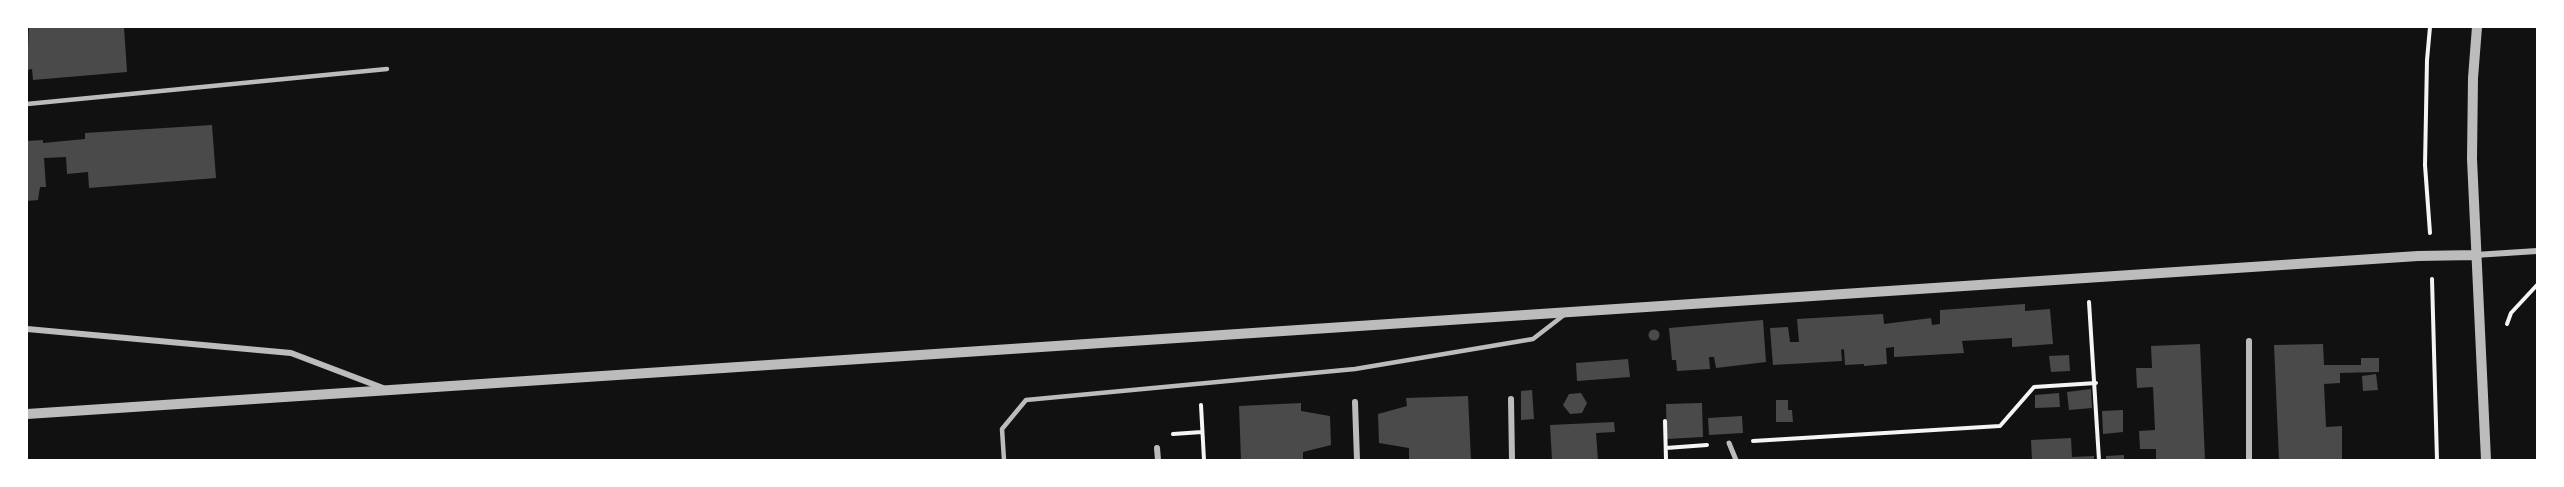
<!DOCTYPE html>
<style>
body{margin:0}
#map{position:relative;width:2564px;height:487px;overflow:hidden;background:#111;font-family:Inter,sans-serif}
canvas{display:block}
.frame{position:absolute;inset:0;border:28px solid #fff;pointer-events:none}
</style>
<div id="map">
<canvas width="2564" height="487"></canvas>
<div class="frame"></div>
</div>
<script>
const ctx = document.querySelector('canvas').getContext('2d');
ctx.lineJoin = 'round';
function paint(path, color) { ctx.fillStyle = color; ctx.fill(path, 'evenodd'); }
const toPath = rows => new Path2D(rows.map(r => 'M' + r).join(''));
function stroke(path, color, width, dash) { ctx.strokeStyle = color; ctx.lineWidth = width; ctx.lineCap = dash ? 'butt' : 'round'; ctx.setLineDash(dash || []); ctx.stroke(path); }
const building = toPath([
 [29,27,124,27,127,72,33,80,32,69,27,70],
 [212,125,216,178,89,188,88,172,67,174,66,157,44,158,46,187,40,187,38,200,27,201,27,141,43,140,43,143,85,139,85,133],
 [2025,304,2025,311,2050,309,2053,344,2012,347,2012,338,1962,341,1964,353,1894,357,1894,347,1886,348,1887,364,1864,366,1864,364,1845,365,1844,349,1841,350,1842,361,1773,365,1770,328,1788,327,1790,342,1799,342,1797,319,1883,314,1884,324,1931,318,1932,325,1940,324,1940,310],
 [1763,320,1766,362,1716,368,1714,357,1709,357,1710,369,1677,371,1676,360,1672,360,1669,328],
 '1648.5 335a5.5 5.5 0 1 1 11 0a5.5 5.5 0 1 1-11 0Z',
 [2200,344,2205,460,2156,460,2156,449,2140,449,2139,431,2155,430,2153,387,2137,388,2136,368,2152,368,2151,346],
 [2323,344,2324,365,2361,365,2361,358,2379,358,2379,372,2340,373,2340,383,2324,384,2326,427,2342,426,2342,460,2279,460,2274,345],
 [2069,355,2070,371,2051,372,2049,356],
 [1628,359,1630,377,1577,381,1576,363],
 [2376,374,2378,390,2363,391,2362,376],
 [2091,389,2092,408,2069,410,2067,392],
 [1532,390,1534,419,1521,420,1521,391],
 [1581,393,1587,403,1582,413,1570,414,1563,405,1569,394],
 [2059,393,2060,407,2035,408,2035,395],
 [1468,396,1471,460,1409,460,1409,448,1379,443,1378,414,1407,406,1406,398],
 [1776,400,1788,400,1788,410,1792,410,1793,422,1776,422],
 [1301,403,1301,411,1330,416,1331,445,1303,452,1303,460,1241,460,1239,406],
 [1702,403,1703,437,1667,439,1666,404],
 [2123,410,2123,432,2103,434,2102,411],
 [1742,416,1743,433,1709,435,1708,418],
 [1614,422,1615,432,1596,433,1598,460,1552,460,1550,425],
 [2071,438,2072,457,2094,456,2094,460,2032,460,2031,440],
 [2124,455,2124,460,2106,460,2106,456]
]);
const path = toPath([
 [2430,233,2425,165,2427,60,2430,27],
 [2432,279,2437,460],
 [2089,302,2099,460],
 [2507,324,2511,313,2537,285],
 [1201,405,1204,460],
 [1665,421,1666,460],
 [1173,434,1202,432],
 [1753,441,2000,426,2034,387,2096,383],
 [1666,448,1707,445]
]);
const service = toPath([
 [27,104,387,69],
 [1004,460,1002,429,1026,400,1355,369,1533,339,1564,315]
]);
const pedestrian = toPath([
 [1729,443,1736,460]
]);
const minor = toPath([
 [2475,255,2537,251],
 [27,329,291,353,383,388],
 [2249,341,2249,460],
 [1511,399,1512,460],
 [1355,402,1357,460],
 [1157,448,1158,460]
]);
const tertiary = toPath([
 [2477,27,2473,78,2472,159,2486,460],
 [27,414,2418,256,2475,255]
]);
paint(building, '#4a4a4a');
stroke(path, '#f5f5f5', 4);
stroke(service, '#bcbcbc', 4.5);
stroke(pedestrian, '#bcbcbc', 5);
stroke(minor, '#bcbcbc', 6);
stroke(tertiary, '#bcbcbc', 10);
</script>
